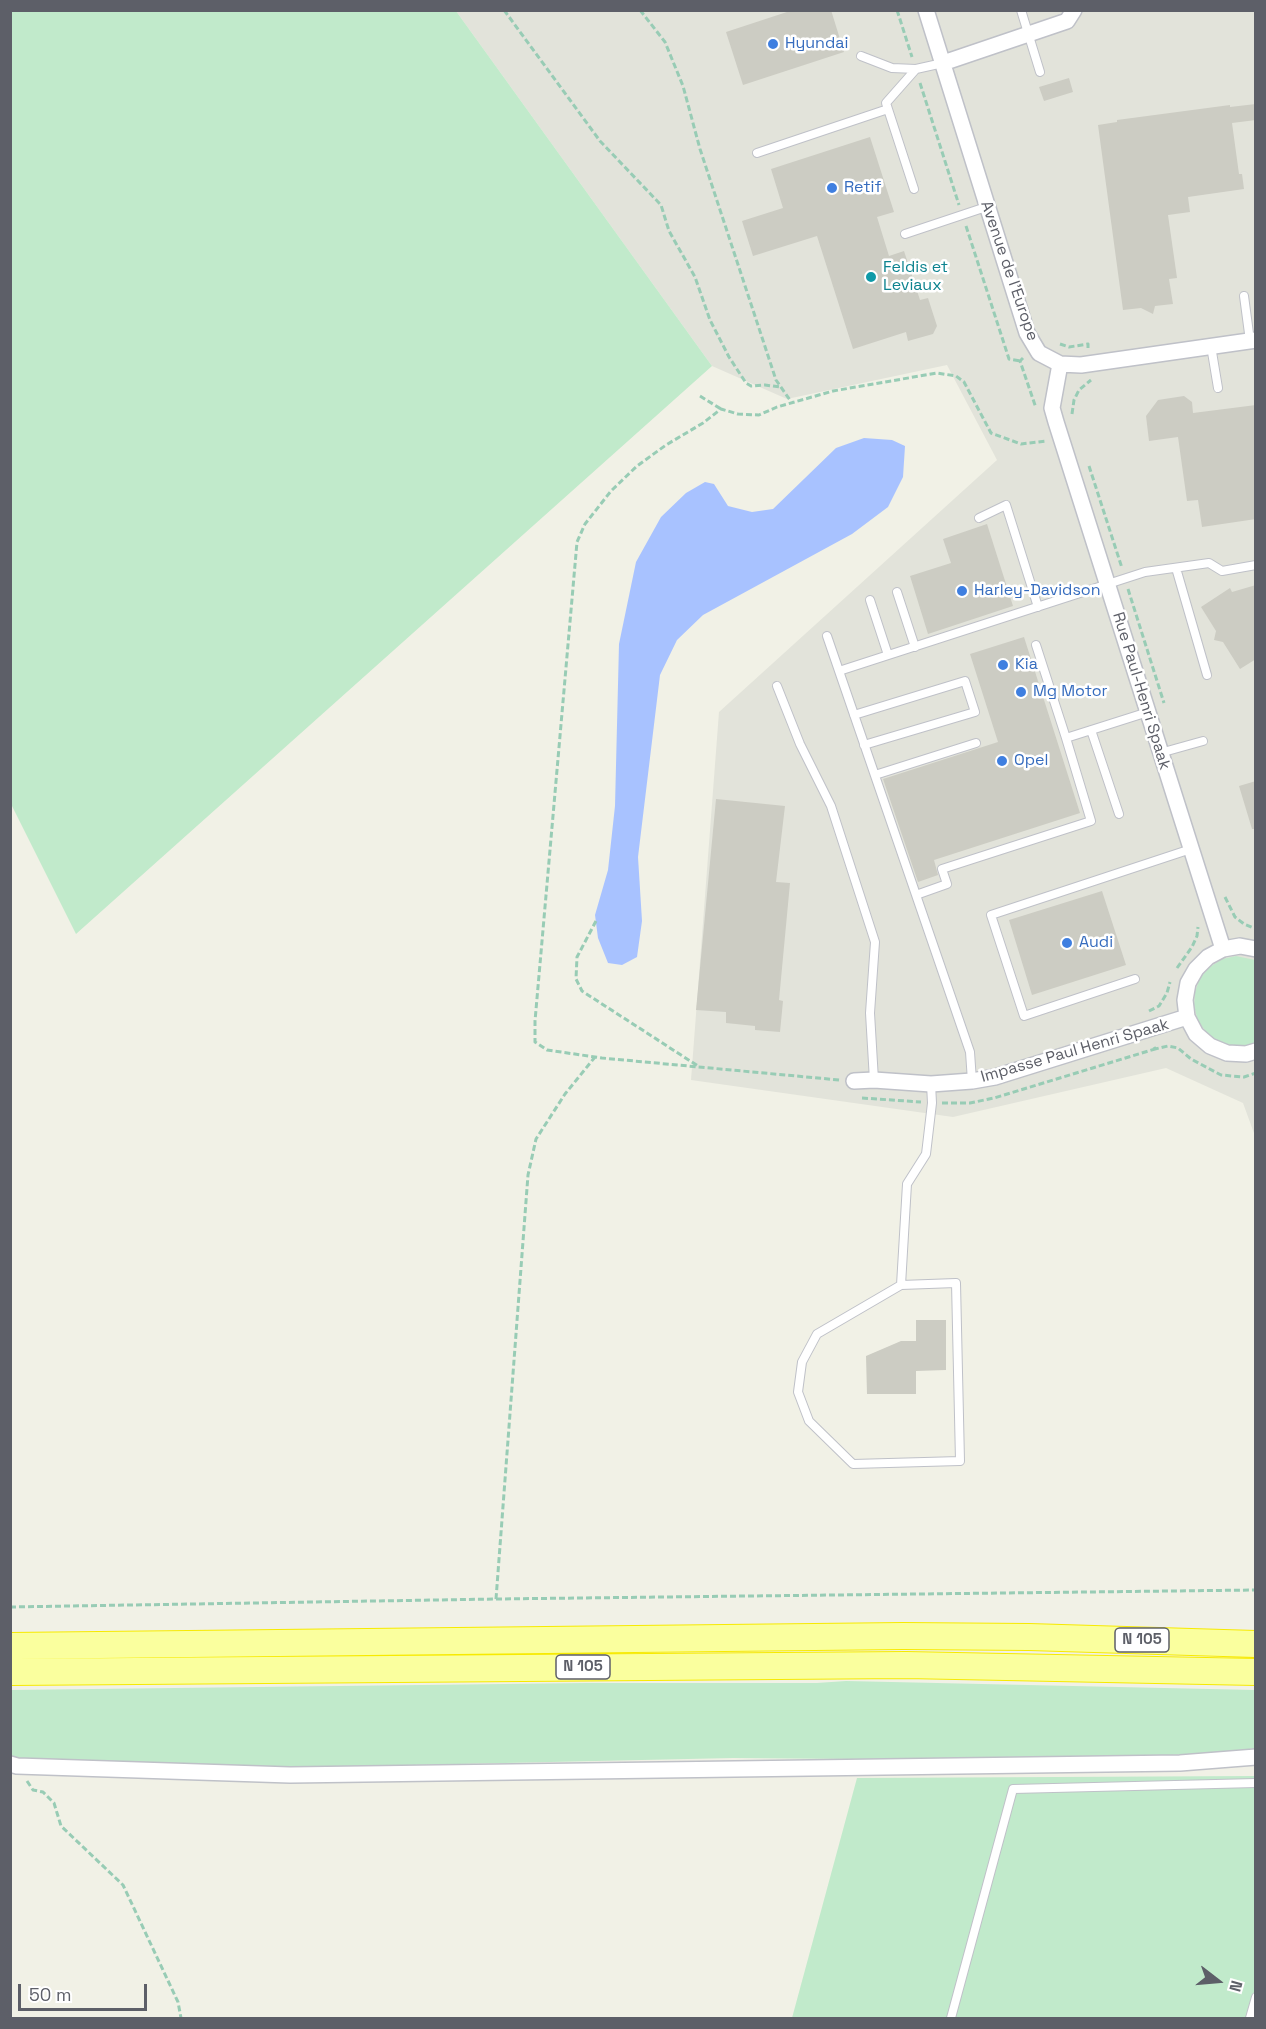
<!DOCTYPE html>
<style>
body{margin:0}
#map{position:relative;width:1266px;height:2029px;overflow:hidden;background:#f1f1e6;font-family:"Space Grotesk",sans-serif}
canvas{display:block}
.frame{position:absolute;inset:0;border:12px solid #5d5f68;pointer-events:none}
.north{position:absolute;left:1188px;top:1951px;width:60px;height:60px;-webkit-text-stroke:4px #fff;paint-order:stroke;rotate:106deg;font-size:16px;font-weight:700;line-height:24px;text-align:center;color:#5d5f68}
.north::after{content:'';display:block;margin:auto;width:21px;height:27px;background:#5d5f68;clip-path:polygon(50% 0,100% 100%,50% 72%,0 100%)}
.scale{position:absolute;left:18px;top:1984px;width:129px;height:27px;box-sizing:border-box;border:3px solid #5d5f68;border-top:0;padding-left:8px;font-size:18px;line-height:21px;white-space:nowrap;color:#5d5f68;-webkit-text-stroke:4px #fff;paint-order:stroke}
</style>
<div id="map">
<canvas width="1266" height="2029"></canvas>
<div class="frame"></div>
<div class="north">N</div>
<div class="scale">50 m</div>
</div>
<script>
const ctx = document.querySelector('canvas').getContext('2d');
ctx.lineJoin = 'round';
function paint(path, color) { ctx.fillStyle = color; ctx.fill(path, 'evenodd'); }
const toPath = rows => new Path2D(rows.map(r => 'M' + r).join(''));
function stroke(path, color, width, dash) { ctx.strokeStyle = color; ctx.lineWidth = width; ctx.lineCap = dash ? 'butt' : 'round'; ctx.setLineDash(dash || []); ctx.stroke(path); }
function drawText(font, color, halo, rows, align = 'center') {
  ctx.font = font + ' "Space Grotesk",sans-serif'; ctx.lineWidth = 5; ctx.setLineDash([]); ctx.textBaseline = 'middle'; ctx.strokeStyle = halo; ctx.fillStyle = color; for (const [text, x, y, turn = 0] of rows) {
    ctx.save(); ctx.translate(x, y); ctx.rotate((+turn || 0) * Math.PI / 180); ctx.textAlign = isNaN(turn) ? turn : align; if (halo) ctx.strokeText(text, 0, 0); ctx.fillText(text, 0, 0); ctx.restore();
  }
}
const industrial = toPath([
 [456,11,1255,11,1255,1136,1243,1103,1166,1068,953,1117,691,1080,719,712,997,460,947,365,787,399,712,366]
]);
const green = toPath([
 [11,10,456,11,712,366,76,934,11,804],
 [1236,956,1255,960,1255,1042,1249,1045,1234,1046,1219,1042,1207,1033,1198,1021,1194,1006,1195,992,1200,978,1210,967,1222,959],
 [846,1681,1255,1690,1256,1748,1221,1753,1114,1757,970,1760,733,1758,323,1767,157,1765,16,1759,11,1755,10,1690,587,1683,817,1683],
 [1255,1776,1255,2018,792,2018,857,1778]
]);
const water = toPath([
 [864,438,892,440,905,446,903,477,888,507,852,534,703,615,677,640,660,675,638,857,642,921,637,957,622,965,608,963,598,938,595,915,608,870,615,806,619,644,636,562,661,517,686,493,705,482,714,484,728,506,752,512,773,509,836,448]
]);
const building = toPath([
 [793,10,831,10,844,52,743,85,726,32],
 [1069,78,1073,92,1044,101,1039,87],
 [1256,104,1256,120,1232,123,1239,174,1242,174,1244,189,1188,197,1190,212,1168,215,1177,278,1169,279,1173,304,1155,306,1153,314,1141,308,1123,310,1098,125,1117,122,1117,120,1230,105,1230,107],
 [870,137,894,212,877,217,889,256,904,251,920,300,928,298,937,326,933,334,908,341,906,332,853,349,817,236,753,256,742,221,783,208,771,169],
 [1184,396,1192,402,1193,413,1256,405,1256,519,1202,527,1198,500,1187,501,1178,437,1149,441,1146,416,1158,400],
 [987,524,1013,606,928,634,910,576,951,563,943,539],
 [1256,585,1256,659,1240,669,1223,642,1214,640,1216,631,1201,607,1230,588,1232,592],
 [1024,637,1080,813,934,860,938,875,918,882,883,779,998,742,970,654],
 [1256,781,1256,829,1252,829,1239,786],
 [716,799,785,806,776,882,790,883,779,1000,783,1001,780,1032,755,1030,755,1026,726,1023,726,1012,696,1010],
 [1102,891,1126,965,1032,995,1009,920],
 [916,1320,946,1320,946,1370,916,1371,916,1394,867,1394,866,1356,901,1341,916,1341]
]);
const path = toPath([
 [504,10,600,141,661,205,669,231,695,277,710,320,729,357,746,383,751,386,765,385,780,387],
 [640,10,665,42,683,86,700,149,776,380,792,403],
 [897,10,912,57],
 [920,83,959,205],
 [966,226,1009,359,1020,361],
 [1060,344,1069,347,1088,344,1088,348],
 [1023,358,1020,361,1036,408],
 [700,396,721,409],
 [1072,414,1074,400,1079,390,1091,380],
 [1089,466,1122,568],
 [1128,589,1164,703],
 [1225,897,1235,917,1244,924,1256,929],
 [596,921,577,957,576,979,582,991,698,1066],
 [1177,968,1192,947,1197,936,1198,927],
 [1149,1011,1159,1006,1167,993,1170,982],
 [1154,1047,1155,1049,1168,1046,1178,1048,1191,1059,1221,1075,1244,1077,1256,1073],
 [839,1080,602,1058,547,1050,535,1042,535,1021,577,542,585,524,611,491,637,466,666,445,703,423,721,409,738,414,759,415,777,407,833,391,937,373,956,376,964,382,991,433,1021,444,1046,441],
 [862,1098,921,1102],
 [942,1103,970,1103,994,1098,1155,1049],
 [496,1599,1256,1590],
 [10,1607,496,1599,528,1175,536,1139,565,1094,595,1057],
 [27,1781,33,1790,43,1792,54,1803,61,1826,123,1885,178,2002,181,2018]
]);
const service = toPath([
 [1021,10,1040,72],
 [861,56,892,68,916,69],
 [757,153,888,109],
 [914,189,886,103,916,69,943,63],
 [905,234,986,207],
 [1244,296,1250,341],
 [1211,346,1218,388],
 [979,518,1006,505,1038,607],
 [1176,568,1207,675],
 [897,592,915,647],
 [870,600,888,655],
 [827,636,970,1052,972,1081],
 [1036,645,1066,738],
 [839,671,1145,572,1209,563,1222,571,1256,565],
 [777,686,800,744,831,806,875,942,870,1013,874,1080],
 [854,715,965,681,975,712,864,745],
 [1091,730,1119,814],
 [1160,753,1203,741],
 [875,775,976,743],
 [916,895,947,884,942,869,1091,821,1066,738,1148,712],
 [1135,979,1024,1016,991,915,1191,849],
 [901,1285,956,1283,960,1461,853,1464,809,1421,798,1392,802,1362,817,1334,901,1285,907,1184,926,1154,932,1103,931,1084],
 [951,2018,1013,1789,1256,1783],
 [1250,2018,1256,1997]
]);
const minor = toPath([
 [926,10,1027,333,1039,353,1060,364,1081,365,1256,340],
 [943,63,1067,21,1074,10],
 [1060,364,1052,408,1056,422,1223,949],
 [1256,949,1240,946,1223,949,1208,957,1196,969,1188,983,1185,1000,1187,1017,1196,1034,1210,1046,1227,1053,1246,1054,1256,1051],
 [854,1081,874,1080,931,1084,972,1081,995,1077,1187,1017],
 [10,1764,17,1766,290,1775,1180,1763,1256,1757]
]);
const trunk = toPath([
 [10,1646,903,1636,1029,1637,1256,1644],
 [10,1672,906,1665,1256,1672]
]);
const markers = [
 [773,44,6,"#3f7fe0"],
 [832,188,6,"#3f7fe0"],
 [871,277,6,"#0f9aa8"],
 [962,591,6,"#3f7fe0"],
 [1003,665,6,"#3f7fe0"],
 [1021,692,6,"#3f7fe0"],
 [1002,761,6,"#3f7fe0"],
 [1067,943,6,"#3f7fe0"]
];
const shields = [
 [1142,1640,54],
 [583,1667,54]
];
const shieldNames = [
 ["N 105",1142,1640],
 ["N 105",583,1667]
];
const shopNames = [
 ["Hyundai",785,44],
 ["Retif",844,188],
 ["Harley-Davidson",974,591],
 ["Kia",1015,665],
 ["Mg Motor",1033,692],
 ["Opel",1014,761],
 ["Audi",1079,943]
];
const cultureNames = [
 ["Feldis et",883,268],
 ["Leviaux",883,286]
];
const streetNames = [
 ["Avenue de l'Europe",1009,271,71],
 ["Rue Paul-Henri Spaak",1141,691,73],
 ["Impasse Paul Henri Spaak",1075,1051,-16]
];
paint(industrial, '#e2e3da');
paint(green, '#c1eacb');
paint(water, '#a8c2ff');
paint(building, '#ccccc3');
stroke(service, '#bfc1c8', 10);
stroke(minor, '#bfc1c8', 18);
stroke(trunk, '#f7ea00', 28);
stroke(path, '#98ccb5', 3, [6, 3]);
stroke(service, '#fff', 8);
stroke(minor, '#fff', 15);
stroke(trunk, '#faff9e', 26);
for (const [x, y, r, color] of markers) { const dot = new Path2D(); dot.arc(x, y, r, 0, 2 * Math.PI); ctx.fillStyle = color; ctx.fill(dot); stroke(dot, '#fff', 2); }
for (const [x, y, w] of shields) { const box = new Path2D(); box.roundRect(x - w / 2, y - 12, w, 24, 4.5); ctx.fillStyle = '#fff'; ctx.fill(box); stroke(box, '#5d5f68', 1.5); }
drawText('bold 15px', '#5d5f68', null, shieldNames);
drawText('16px', '#366cbe', '#fff', shopNames, 'left');
drawText('16px', '#0d838f', '#fff', cultureNames, 'left');
drawText('16px', '#5d5f68', '#fff', streetNames);
</script>
